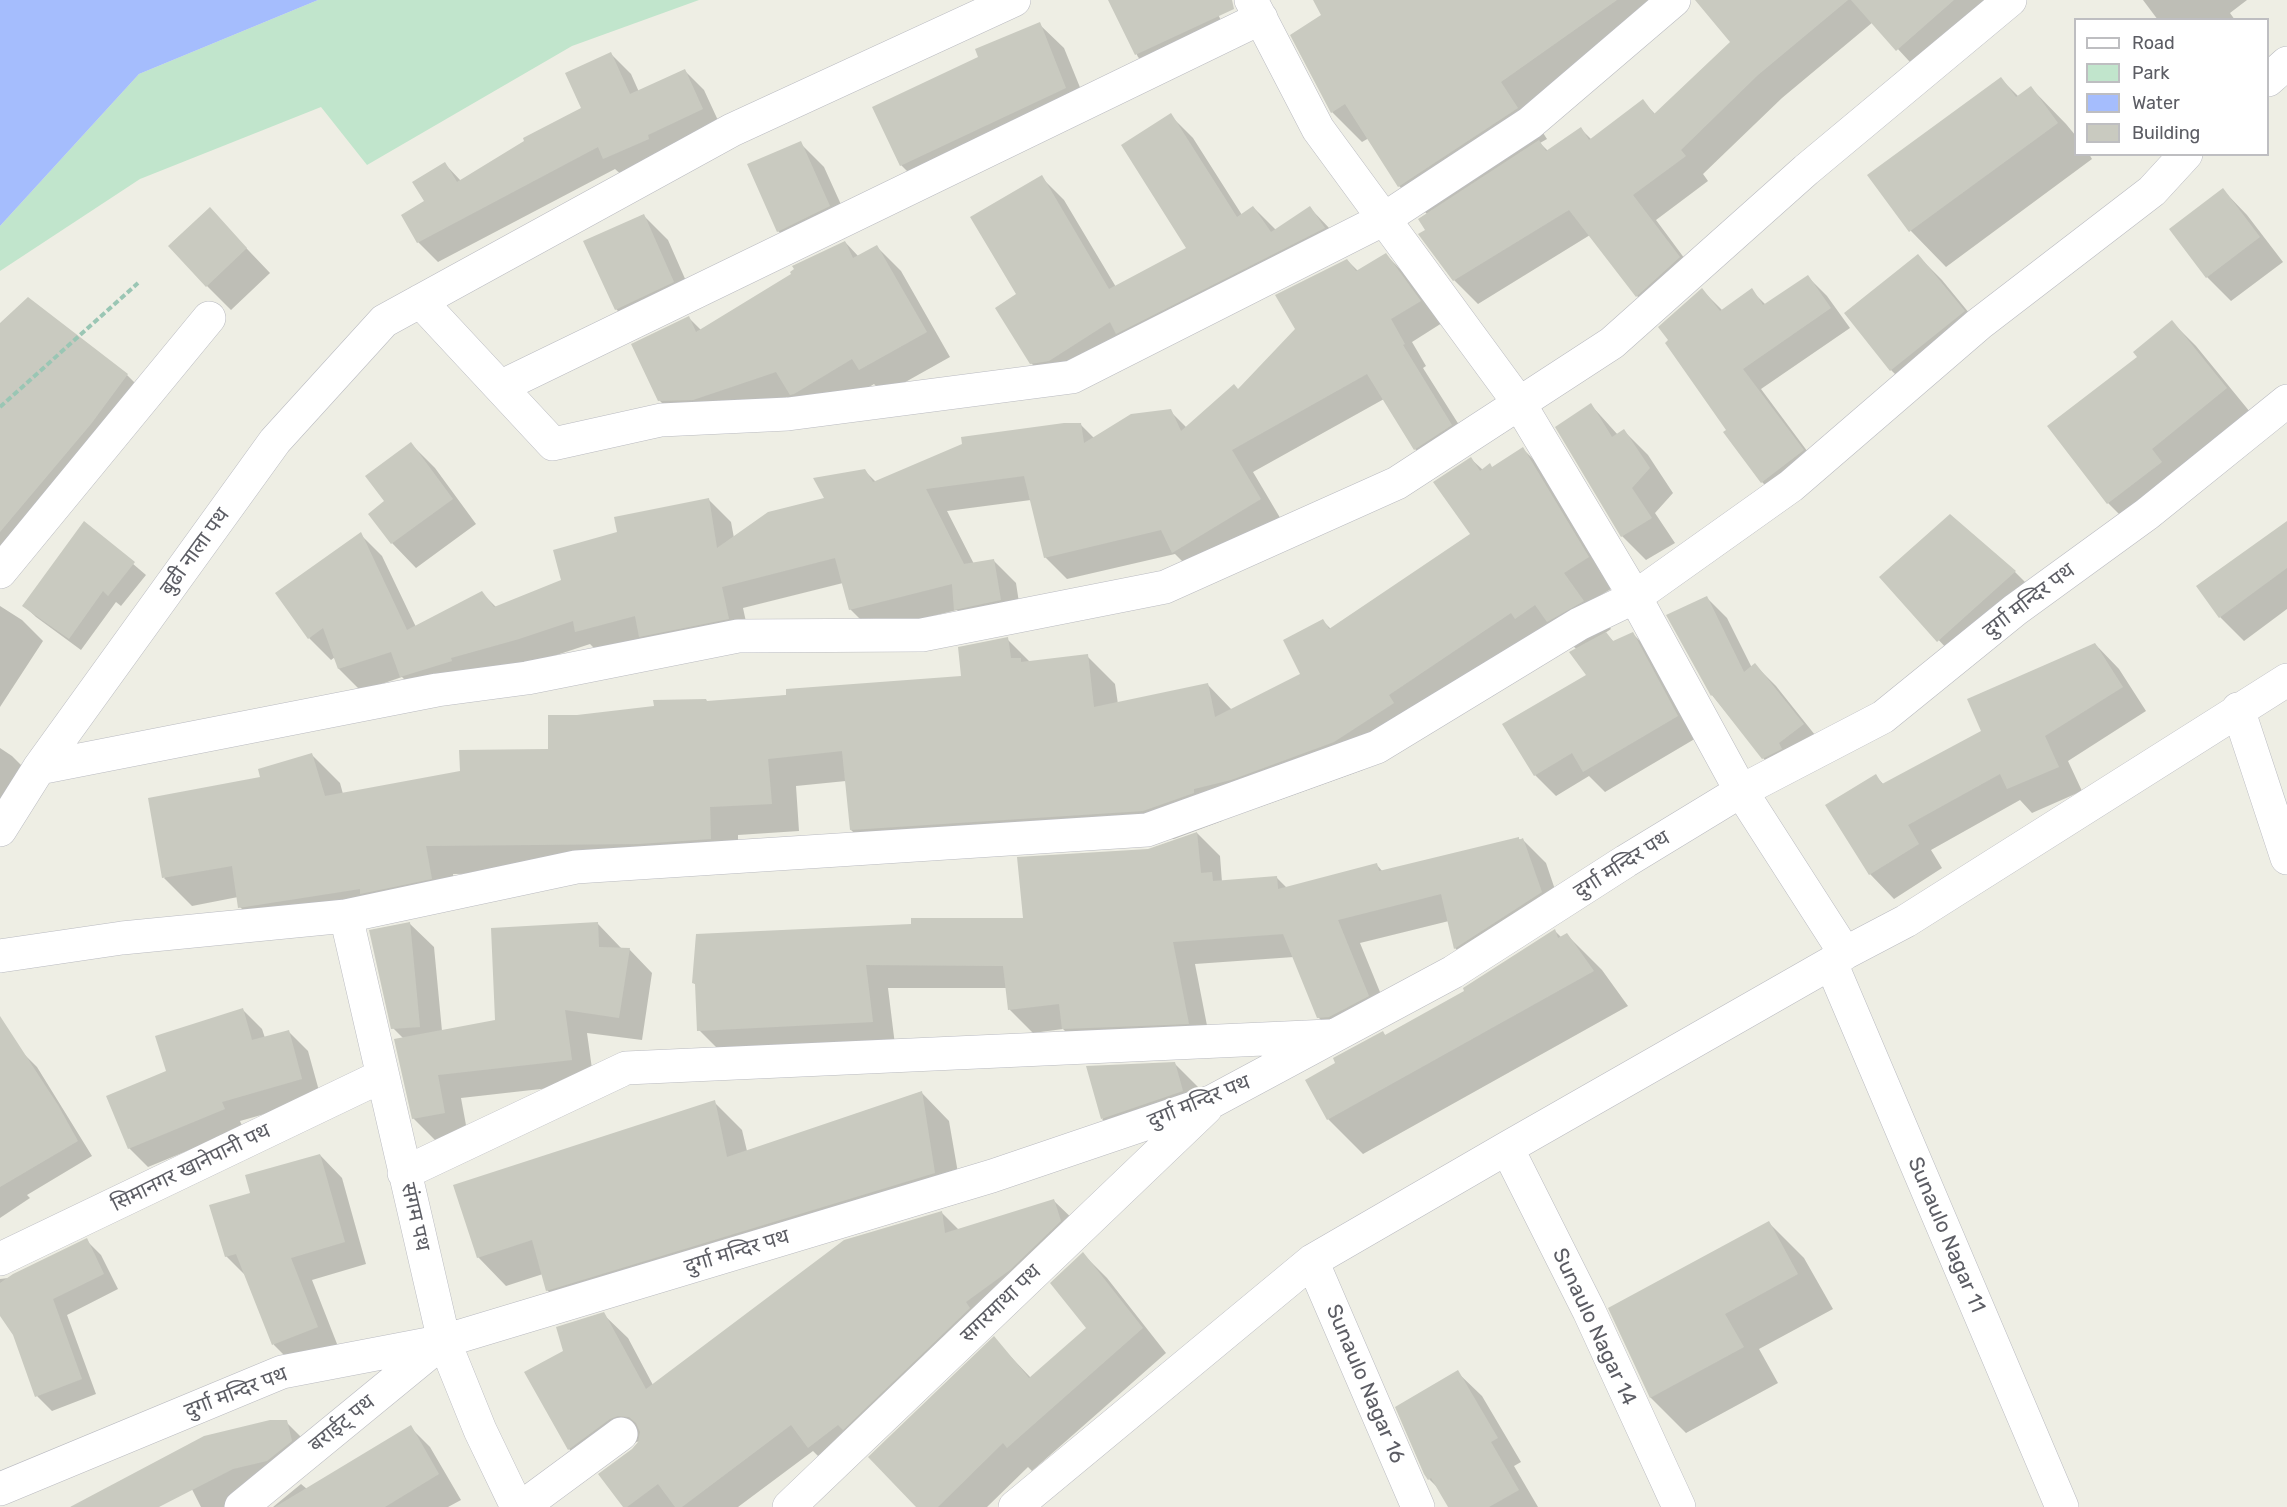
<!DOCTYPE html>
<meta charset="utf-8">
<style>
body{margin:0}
#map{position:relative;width:2287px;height:1507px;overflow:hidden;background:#eeeee4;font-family:Rubik,sans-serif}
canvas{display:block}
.legend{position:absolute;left:2074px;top:18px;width:195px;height:138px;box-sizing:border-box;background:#fff;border:2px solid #bebec1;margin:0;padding:8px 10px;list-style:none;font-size:18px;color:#5c5d64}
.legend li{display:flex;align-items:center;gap:12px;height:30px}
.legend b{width:30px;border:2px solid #bebec1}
</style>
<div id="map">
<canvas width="2287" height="1507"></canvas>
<ul class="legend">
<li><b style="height:8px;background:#fff"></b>Road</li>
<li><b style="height:16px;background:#c1e5cc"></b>Park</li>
<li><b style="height:16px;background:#a5bdfd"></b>Water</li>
<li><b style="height:16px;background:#c9cac0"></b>Building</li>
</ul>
</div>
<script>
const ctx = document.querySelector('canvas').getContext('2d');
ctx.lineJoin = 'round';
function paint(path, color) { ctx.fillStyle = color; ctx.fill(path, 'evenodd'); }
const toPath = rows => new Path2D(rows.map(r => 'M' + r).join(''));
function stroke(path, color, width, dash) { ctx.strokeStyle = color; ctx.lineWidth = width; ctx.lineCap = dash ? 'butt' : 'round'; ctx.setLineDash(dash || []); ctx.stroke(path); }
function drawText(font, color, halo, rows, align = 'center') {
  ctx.font = font + ' Rubik,"Noto Sans Devanagari",sans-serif'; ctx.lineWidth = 4.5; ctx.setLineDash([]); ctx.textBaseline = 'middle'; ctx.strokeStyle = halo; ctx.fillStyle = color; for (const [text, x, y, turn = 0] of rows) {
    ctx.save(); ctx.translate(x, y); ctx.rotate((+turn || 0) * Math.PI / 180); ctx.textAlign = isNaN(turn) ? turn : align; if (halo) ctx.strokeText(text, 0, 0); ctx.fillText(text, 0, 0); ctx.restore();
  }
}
const green = toPath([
 [318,0,699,0,572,46,367,165,321,107,140,179,0,271,0,226,139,74]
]);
const water = toPath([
 [0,0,318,0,139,74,0,226]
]);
const shadow = toPath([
 [1110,0,1211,0,1233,45,1162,81,1138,57],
 [1332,0,1674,0,1530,113,1547,139,1540,143,1548,151,1581,129,1592,140,1643,101,1655,114,1732,42,1746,0,2008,0,1921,74,1873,22,1782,98,1703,174,1708,181,1656,220,1702,282,1660,319,1637,296,1590,235,1478,304,1454,280,1420,234,1427,230,1428,215,1399,186,1369,138,1362,142,1332,112,1323,16],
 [2143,0,2247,0,2230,13,2235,20,2158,20],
 [1039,24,1064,48,1090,112,925,189,901,165],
 [611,54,631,74,639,92,684,70,704,90,722,129,625,178,615,169,438,262,418,242,426,202,445,164,461,181,583,109],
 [2001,79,2019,97,2031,88,2066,124,2076,136,2076,154,2089,154,2092,159,1946,267,1911,231,1870,176],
 [1170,115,1193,138,1242,215,1253,207,1276,230,1310,208,1332,231,1054,386,1031,363,1018,295,1041,177,1064,200,1116,287,1188,249],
 [800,143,824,167,853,231,802,255,778,231],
 [2223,190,2247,215,2283,262,2231,301,2207,277,2172,229],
 [210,210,270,273,231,310,207,286],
 [643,215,668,240,697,306,641,334,616,309,585,241],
 [845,242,859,257,877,247,901,271,950,357,884,394,874,384,819,418,684,425,660,401,689,318,702,331],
 [1386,255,1408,277,1442,323,1412,342,1426,366,1423,368,1473,447,1437,471,1415,449,1384,399,1253,472,1282,521,1195,574,1175,554,1067,579,1045,557,1031,500,947,511,974,564,994,561,1016,583,1022,622,977,631,957,610,872,631,850,609,843,583,743,608,750,640,599,653,590,644,423,699,402,677,361,691,339,669,335,657,331,660,309,638,360,534,382,556,416,627,482,593,497,608,563,581,619,533,709,500,731,522,734,538,826,499,864,470,876,482,1081,425,1094,438,1170,411,1187,428,1238,391,1296,329,1347,260,1359,272],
 [1918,256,1942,280,1988,336,1915,394,1891,370,1846,314],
 [1808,277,1827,296,1850,328,1761,389,1822,471,1782,502,1762,482,1728,430,1702,290,1723,311,1751,290,1766,305],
 [2172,322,2196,346,2250,412,2132,527,2108,503,2139,358],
 [0,325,127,375,147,395,0,551],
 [1591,405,1618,435,1624,431,1648,455,1673,493,1655,513,1675,543,1646,560,1622,536,1557,427],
 [411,444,435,468,476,524,416,568,392,543,370,514,386,502],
 [1523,449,1551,477,1616,586,1591,601,1611,629,1605,633,1614,642,1632,633,1653,654,1698,737,1605,792,1589,776,1556,796,1535,775,1588,675,1577,650,1562,634,1363,770,1260,807,1222,817,1222,821,1174,839,880,858,851,830,846,781,796,786,799,831,738,835,738,867,667,872,453,874,459,907,268,935,240,907,238,897,192,906,164,878,262,778,312,755,340,783,343,794,461,773,550,751,577,716,962,678,1007,639,1030,662,1087,656,1115,684,1118,704,1208,685,1232,710,1302,674,1322,620,1331,629,1472,535,1471,459,1483,470,1493,469],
 [1950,516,2015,572,2039,596,1962,665,1881,578],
 [85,523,146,575,121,606,116,602,81,650,36,617,24,606],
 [2287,537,2287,609,2244,641,2220,617],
 [1706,597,1727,618,1752,668,1755,665,1776,686,1823,745,1784,779,1763,758,1712,695,1668,616],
 [0,606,22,620,43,641,0,707],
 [2095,644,2119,669,2146,711,2068,761,2082,791,2032,813,2020,800,1931,850,1942,868,1894,899,1870,874,1827,806,1876,776,1884,785,1983,732],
 [0,748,12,756,32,776,0,827],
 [1197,833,1220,856,1222,882,1277,878,1287,888,1377,865,1383,872,1518,839,1523,840,1546,863,1564,916,1478,971,1455,948,1449,921,1360,943,1391,1019,1341,1040,1318,1017,1294,957,1195,964,1211,1046,1086,1052,1063,1029,1033,1033,1010,1010,1007,988,888,988,895,1045,722,1053,699,1030,697,986,694,983,1025,920,1149,850],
 [409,923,434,947,442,1031,497,1021,598,924,622,949,629,949,652,973,642,1040,587,1033,594,1083,461,1098,468,1136,437,1142,413,1118,403,1038,393,1028],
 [1555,931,1562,938,1567,935,1602,970,1628,1006,1363,1154,1328,1119,1383,1033,1386,1036,1466,992],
 [243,1010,262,1029,265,1038,289,1032,308,1051,321,1098,240,1121,243,1128,148,1167,129,1148,168,1072],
 [22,1052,37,1067,92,1156,27,1195,30,1198,0,1218,0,1066],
 [1174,1063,1199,1088,1207,1115,1126,1143,1102,1119],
 [921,1092,949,1121,963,1202,575,1318,547,1290,543,1274,506,1286,478,1257,714,1102,742,1130,747,1151],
 [320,1155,342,1178,366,1264,312,1280,339,1349,296,1367,274,1345,247,1277,226,1256,252,1194],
 [1053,1200,1078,1224,833,1471,813,1451,738,1507,625,1507,633,1450,642,1440,634,1443,593,1473,569,1449,565,1351,603,1314,628,1338,653,1385,941,1212,959,1230],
 [1769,1223,1804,1258,1833,1309,1759,1349,1778,1383,1686,1433,1651,1398,1610,1309],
 [86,1240,101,1255,118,1289,67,1315,96,1394,52,1411,37,1396,14,1335,0,1314,0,1279,8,1278],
 [1083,1254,1107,1278,1166,1353,1032,1471,1028,1467,987,1507,918,1507,994,1339,1031,1378,1088,1329],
 [1457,1372,1482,1396,1521,1462,1514,1466,1538,1507,1449,1507,1439,1489,1429,1479],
 [286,1422,306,1442,256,1507,201,1507,174,1454],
 [410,1427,430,1447,461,1500,448,1507,273,1507,301,1484,307,1489]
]);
const building = toPath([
 [1108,0,1232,0,1234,9,1135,55],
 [1313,0,1617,0,1501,82,1518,108,1398,187,1345,104,1331,113,1290,35,1321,15],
 [1695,0,1848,0,1758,75,1681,150,1686,156,1633,195,1680,257,1636,297,1569,210,1453,281,1418,234,1425,230,1418,219,1539,140,1546,151,1581,127,1589,140,1643,99,1654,114,1730,42],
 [1851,0,1954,0,1896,51],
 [1040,22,1066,88,900,166,872,107,978,57,975,49],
 [611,52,630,94,685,69,703,109,648,135,649,139,603,159,598,147,417,243,401,215,424,201,412,182,445,162,457,182,524,141,523,138,581,108,565,73],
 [2001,77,2016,97,2031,86,2058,123,1909,232,1867,175],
 [1171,113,1237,217,1253,206,1271,232,1310,206,1325,228,1116,334,1110,322,1049,361,1030,364,995,308,1016,294,970,217,1042,175,1109,289,1186,248,1121,145],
 [801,141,830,206,777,232,747,164],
 [2223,188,2260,237,2206,278,2169,229],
 [210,207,247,248,206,287,168,246],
 [644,214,674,282,615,310,583,241],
 [845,241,853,258,877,245,927,332,859,370,852,359,794,394,790,395,776,372,693,400,658,401,631,344,689,316,696,332,791,274,790,272,794,269,792,266],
 [1386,253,1421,301,1391,319,1405,344,1403,345,1452,425,1414,450,1367,374,1232,450,1261,499,1172,553,1161,530,1044,558,1024,476,926,489,964,564,994,559,1001,600,954,610,952,584,849,610,835,558,722,587,729,619,639,637,635,616,575,632,573,621,519,639,451,658,452,661,400,677,391,652,338,669,323,628,308,639,275,593,361,532,407,630,482,591,494,607,561,580,553,550,617,532,614,517,709,498,717,548,768,512,824,498,813,478,865,469,873,482,962,444,961,437,1064,423,1081,423,1084,443,1131,414,1171,409,1181,431,1234,384,1238,389,1295,329,1275,295,1347,259,1356,271],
 [1918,254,1965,311,1890,371,1844,313],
 [1808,275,1831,308,1743,369,1804,450,1761,483,1723,432,1726,430,1665,343,1668,340,1658,327,1702,288,1720,311,1752,288,1763,305],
 [28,297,128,374,91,424,0,532,0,323],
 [2172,320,2227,388,2152,449,2162,462,2107,504,2047,426,2137,357,2133,352],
 [1591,403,1612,437,1624,429,1650,468,1632,488,1652,518,1621,537,1555,427],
 [411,442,453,499,391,544,368,514,384,501,365,476],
 [1523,447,1589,557,1564,573,1584,601,1547,622,1535,605,1515,619,1511,613,1389,695,1394,703,1334,742,1231,780,1194,789,1194,793,1143,811,850,830,842,751,768,759,772,804,710,807,711,839,638,844,426,846,432,879,360,894,360,889,238,908,232,866,162,878,148,798,260,777,258,769,312,753,325,796,460,771,459,750,548,749,548,715,577,715,654,706,653,700,706,699,707,701,786,695,786,689,961,676,958,647,1008,637,1011,658,1021,658,1021,662,1088,654,1094,707,1208,683,1215,717,1300,674,1283,640,1323,619,1329,629,1470,534,1433,482,1471,457,1480,471,1490,463,1492,467],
 [1950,514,2016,571,1937,642,1879,577],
 [84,521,135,562,108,596,103,591,69,639,22,606],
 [2287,521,2287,568,2219,618,2196,586],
 [1707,596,1744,672,1755,663,1804,724,1779,743,1782,749,1762,759,1712,695,1711,696,1666,615],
 [1606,632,1613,641,1633,632,1678,716,1583,772,1572,753,1534,776,1502,724,1586,675,1569,652],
 [2095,643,2123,687,2045,736,2059,767,2007,789,2000,774,1908,825,1919,844,1869,875,1825,805,1876,774,1882,784,1981,731,1967,699],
 [1197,832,1201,873,1212,872,1213,881,1277,876,1278,889,1377,863,1379,871,1519,837,1519,840,1523,838,1542,892,1454,949,1441,894,1338,920,1369,996,1329,1017,1317,1018,1283,934,1173,942,1189,1024,1062,1029,1059,1004,1008,1010,1003,966,866,965,873,1022,697,1031,695,984,692,983,696,934,911,924,911,918,1023,918,1017,857,1148,849],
 [410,922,420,1027,391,1029,369,930],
 [598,922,599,947,630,948,619,1018,565,1010,572,1060,438,1075,445,1113,412,1119,394,1039,495,1020,491,928],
 [1555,929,1558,938,1567,933,1594,971,1327,1120,1305,1080,1335,1063,1333,1058,1383,1031,1385,1035,1464,991,1463,988],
 [243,1008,252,1040,289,1030,302,1079,222,1102,225,1109,128,1149,106,1096,166,1071,155,1036],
 [0,1016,58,1105,78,1141,0,1187],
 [1175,1062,1183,1091,1101,1119,1086,1066],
 [922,1091,935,1173,546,1291,532,1240,477,1258,453,1185,715,1100,727,1157],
 [320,1154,345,1242,291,1258,318,1327,272,1345,236,1254,225,1257,209,1205,250,1193,245,1175],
 [1054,1199,1061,1221,1010,1270,966,1302,970,1308,843,1430,838,1425,808,1448,791,1425,682,1507,675,1507,658,1484,627,1507,623,1507,598,1474,632,1449,638,1442,640,1432,636,1423,629,1417,618,1416,610,1419,568,1450,524,1372,563,1351,556,1327,604,1312,646,1389,844,1240,942,1211,945,1233],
 [1769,1221,1798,1274,1725,1314,1744,1347,1650,1398,1608,1308],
 [87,1238,104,1274,53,1299,82,1379,35,1397,13,1335,0,1316,0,1283,13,1274],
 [1083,1252,1143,1328,1007,1448,1003,1443,938,1507,916,1507,868,1457,994,1336,1029,1378,1086,1328,1050,1283],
 [1458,1370,1498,1438,1491,1442,1519,1490,1489,1507,1448,1507,1431,1478,1428,1480,1424,1474,1395,1407],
 [270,1420,287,1420,292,1441,267,1461,233,1469,159,1507,70,1507,204,1436],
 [411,1425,439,1474,385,1507,275,1507]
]);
const path = toPath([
 [0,407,138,283]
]);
const minor = toPath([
 [1251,0,1318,129,1519,403,1635,597,1741,791,1845,953],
 [2268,80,2287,63],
 [420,301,553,444,661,420,788,414,1072,377,1384,219,1530,123,1674,0],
 [500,387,1261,18],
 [0,572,209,318],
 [2238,709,2287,858],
 [39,768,437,690,527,678,738,636,922,635,1165,587,1397,483,1612,343,1806,170,2010,0],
 [0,830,39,768,275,441,384,321,732,130,1014,0],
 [346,916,444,1341,480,1430,517,1507],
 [0,956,122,938,346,916,576,867,1147,830,1377,747,1579,624,1635,597,1791,486,1979,324,2152,191,2186,154],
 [1831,963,2062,1507],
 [1507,1148,1589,1311,1679,1507],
 [404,1173,626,1068,1329,1036],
 [0,1259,382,1076],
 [1312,1261,1418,1507],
 [0,1489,282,1372,444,1341,992,1176,1213,1101,1453,972,1626,861,1741,791,1883,717,2015,610,2147,514,2287,401],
 [241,1507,441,1343],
 [522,1507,621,1434],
 [789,1507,1206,1108],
 [1015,1507,1312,1261,1507,1148,1831,963,1845,953,1906,921,2287,680]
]);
const streetNames = [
 ["बुढी नाला पथ",195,552,-54],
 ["दुर्गा मन्दिर पथ",2029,601,-37],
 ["दुर्गा मन्दिर पथ",1622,865,-32],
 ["दुर्गा मन्दिर पथ",1199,1102,-22],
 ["सिमानगर खानेपानी पथ",191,1168,-26],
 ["संगम पथ",415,1217,77],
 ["Sunaulo Nagar 11",1946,1235,67],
 ["दुर्गा मन्दिर पथ",737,1252,-17],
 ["सगरमाथा पथ",1001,1304,-44],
 ["Sunaulo Nagar 14",1594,1327,65],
 ["Sunaulo Nagar 16",1365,1384,67],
 ["दुर्गा मन्दिर पथ",236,1393,-21],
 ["बराईट् पथ",342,1424,-39]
];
paint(green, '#c1e5cc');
paint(water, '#a5bdfd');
paint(shadow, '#0003');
paint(building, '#c9cac0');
stroke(minor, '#b9bac0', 34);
stroke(path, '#9ac6b4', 4, [6, 3]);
stroke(minor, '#fff', 33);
drawText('21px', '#5c5d64', '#fff', streetNames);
</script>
